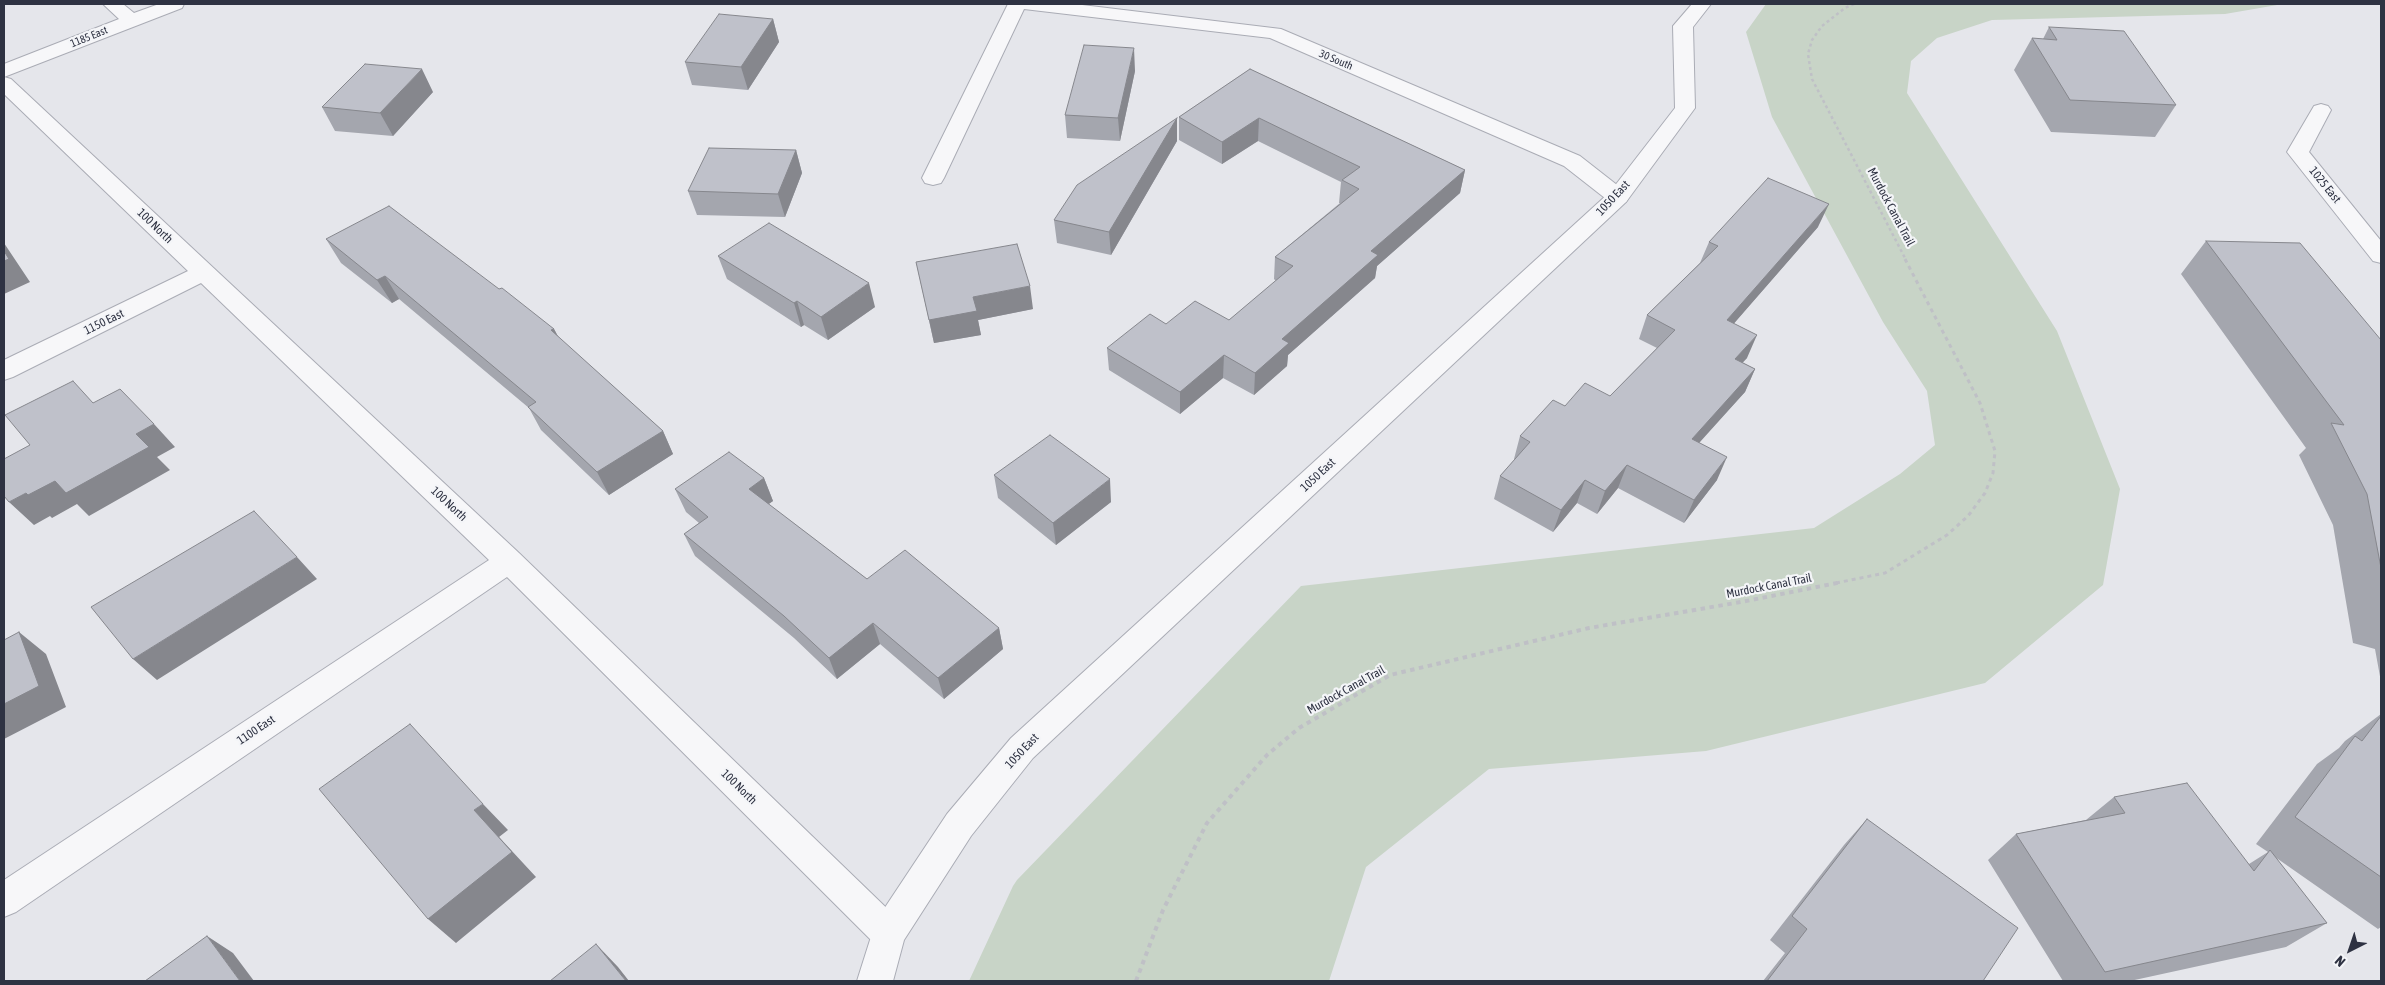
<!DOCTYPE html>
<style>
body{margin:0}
#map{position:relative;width:2385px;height:985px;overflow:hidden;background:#e5e6eb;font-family:"Asap Condensed",sans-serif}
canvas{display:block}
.frame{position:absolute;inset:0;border:5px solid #2e3242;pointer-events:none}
.north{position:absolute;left:2325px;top:925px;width:50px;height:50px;-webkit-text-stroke:4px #f4f5f8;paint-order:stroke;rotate:221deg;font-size:14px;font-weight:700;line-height:20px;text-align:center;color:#2e3242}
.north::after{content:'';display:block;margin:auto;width:18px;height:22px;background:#2e3242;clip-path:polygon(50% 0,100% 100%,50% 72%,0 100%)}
</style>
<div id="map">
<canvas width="2385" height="985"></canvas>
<div class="frame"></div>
<div class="north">N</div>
</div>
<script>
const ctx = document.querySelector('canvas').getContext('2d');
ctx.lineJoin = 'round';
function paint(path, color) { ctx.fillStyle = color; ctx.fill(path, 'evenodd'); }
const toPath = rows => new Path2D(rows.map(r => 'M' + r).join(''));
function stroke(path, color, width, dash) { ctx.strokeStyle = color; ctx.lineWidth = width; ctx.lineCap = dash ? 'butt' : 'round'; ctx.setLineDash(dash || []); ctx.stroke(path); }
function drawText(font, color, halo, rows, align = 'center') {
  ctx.font = font + ' "Asap Condensed",sans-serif'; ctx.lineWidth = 4.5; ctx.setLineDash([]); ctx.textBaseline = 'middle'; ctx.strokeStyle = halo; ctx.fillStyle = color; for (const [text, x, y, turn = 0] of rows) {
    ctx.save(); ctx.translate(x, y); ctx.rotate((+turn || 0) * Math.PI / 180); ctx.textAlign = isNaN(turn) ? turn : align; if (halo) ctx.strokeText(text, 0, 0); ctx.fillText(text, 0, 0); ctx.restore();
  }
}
const green = toPath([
 [1766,4,2283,4,2225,14,1992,20,1937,38,1911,61,1907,93,2057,331,2120,489,2103,585,1985,683,1706,751,1489,769,1366,867,1329,981,969,981,1013,886,1017,880,1301,586,1814,528,1900,474,1935,445,1927,391,1883,322,1772,117,1746,32]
]);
const pathFar2 = toPath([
 [1854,4,1845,8,1822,26,1812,40,1808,54,1812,79,1906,260]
]);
const pathFar1 = toPath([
 [1836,583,1885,573,1947,535,1968,516,1985,493,1993,473,1995,451,1980,403,1905,259]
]);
const path = toPath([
 [1136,981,1163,910,1207,823,1267,755,1299,728,1390,675,1589,628,1741,602,1842,582]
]);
const minor = toPath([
 [103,4,123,4,134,13,159,4,184,4,182,8,4,77,11,79,519,553,900,921,906,933,900,945,888,950,876,945,507,577,16,912,4,917,4,880,489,560,201,283,13,377,4,380,4,360,188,271,4,94,4,64,119,19,103,4],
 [1008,4,1074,4,1281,29,1580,156,1626,192,1629,197,1626,202,1618,204,1610,202,1564,166,1270,38,1024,9,944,178,941,183,933,185,925,183,922,178,1008,4],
 [2321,104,2328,106,2331,110,2309,152,2381,241,2381,263,2373,261,2287,152,2314,106,2321,104]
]);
const tertiary = toPath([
 [1692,4,1711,4,1693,27,1695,108,1626,202,1033,758,971,836,904,940,893,981,857,981,876,921,947,814,1011,738,1610,192,1675,108,1673,26,1692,4]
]);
const wall = toPath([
 [773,19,779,42,748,90,692,85,685,62],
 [2049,27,2176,105,2155,137,2051,132,2014,70,2032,38,2043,39],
 [1250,69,1465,170,1460,193,1377,266,1375,278,1288,355,1287,366,1254,395,1223,378,1180,414,1109,370,1107,348,1166,324,1229,320,1276,281,1274,279,1275,257,1340,203,1339,203,1341,182,1258,141,1222,164,1179,140,1179,117],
 [1135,71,1120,141,1067,138,1065,115],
 [433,92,393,136,335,131,322,107],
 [1177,118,1177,141,1111,255,1057,243,1054,220],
 [796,150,802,173,785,217,697,215,688,191],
 [1818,227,1734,323,1747,358,1742,362,1755,369,1745,392,1699,442,1717,480,1684,523,1618,488,1597,514,1577,503,1553,532,1494,499,1500,476,1515,459,1514,459,1520,436,1565,406,1610,396,1657,348,1639,339,1647,315,1700,263,1709,242],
 [326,239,499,289,554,329,559,338,663,431,673,454,609,495,541,430,529,408,399,299,392,303,341,263],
 [2206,241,2381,340,2381,682,2375,649,2353,643,2333,525,2299,455,2306,448,2181,274],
 [718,256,875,307,828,340,804,325,801,327,727,279],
 [916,262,1033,309,978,320,981,335,934,343],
 [994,475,1111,502,1056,545,998,498],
 [764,478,773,501,768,504,867,579,999,628,1003,649,944,699,880,644,837,679,794,638,695,556,684,534,699,523,686,512,675,489],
 [2381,714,2381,927,2378,929,2275,857,2327,923,2286,947,2130,981,2063,981,1988,860,2016,834,2086,820,2114,797,2249,864,2268,852,2256,844,2317,764,2339,748,2345,741],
 [1867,819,1983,981,1763,981,1785,953,1770,940,1844,845]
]);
const shadedWall = toPath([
 [773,19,779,42,748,90,741,67],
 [1134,48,1135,71,1120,141,1118,118],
 [422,69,433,92,393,136,380,113],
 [1177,118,1177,141,1111,255,1109,232],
 [1259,118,1258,141,1222,164,1222,142],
 [796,150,802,173,785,217,778,194],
 [1465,170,1460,193,1377,266,1375,278,1288,355,1287,366,1254,395,1255,373,1282,339,1371,251],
 [1829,204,1818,227,1717,343,1727,320],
 [4,243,30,282,4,294],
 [385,276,399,299,392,303,377,280],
 [869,283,875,307,828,340,821,317],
 [1030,286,1033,309,978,320,981,335,934,343,929,320,973,297],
 [797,301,804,325,801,327,794,303],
 [554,329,566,352,551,330],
 [1757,335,1747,358,1725,382,1735,359],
 [1224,355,1223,378,1180,414,1180,392],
 [1755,369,1745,392,1682,462,1692,439],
 [154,424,175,447,157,457,170,470,89,516,77,504,52,518,50,516,34,525,9,502],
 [663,431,673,454,609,495,597,472],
 [1727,457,1717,480,1684,523,1694,500],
 [1627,465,1618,488,1597,514,1605,491],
 [764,478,773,501,758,512,749,489],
 [1110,479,1111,502,1056,545,1053,523],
 [1585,480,1577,503,1553,532,1561,510],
 [297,557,317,579,157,680,133,659],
 [873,623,880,644,837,679,829,658],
 [999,628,1003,649,944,699,938,678],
 [19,632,46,654,66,707,4,739,4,704],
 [483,804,508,830,499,837,536,877,456,943,428,919,474,810],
 [207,936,233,953,254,981,240,981],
 [596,944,618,967,629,981,626,981]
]);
const building = toPath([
 [719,14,773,19,741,67,685,62,719,14],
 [2049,27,2124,31,2176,105,2070,100,2032,38,2057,40,2049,27],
 [1084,45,1134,48,1118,118,1065,115,1084,45],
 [365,64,422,69,380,113,322,107,365,64],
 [1250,69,1465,170,1371,251,1378,255,1282,339,1289,343,1255,373,1224,355,1180,392,1107,348,1150,314,1166,324,1195,301,1229,320,1293,266,1275,257,1359,189,1342,180,1360,167,1259,118,1222,142,1179,117,1250,69],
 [1177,118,1109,232,1054,220,1077,185,1177,118],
 [709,148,796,150,778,194,688,191,709,148],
 [1768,178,1829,204,1727,320,1757,335,1735,359,1755,369,1692,439,1727,457,1694,500,1627,465,1605,491,1585,480,1561,510,1500,476,1530,442,1520,436,1553,400,1565,406,1585,383,1610,396,1675,330,1647,315,1718,246,1709,242,1768,178],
 [389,206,499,289,502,288,554,329,551,330,663,431,597,472,528,407,536,402,385,276,377,280,326,239,389,206],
 [769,223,869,283,821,317,797,301,794,303,718,256,769,223],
 [2206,241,2300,243,2381,340,2381,568,2367,494,2331,423,2344,425,2206,241],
 [1017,244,1030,286,973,297,977,311,929,320,916,262,1017,244],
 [4,251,9,259,4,261,4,251],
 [73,381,93,403,120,389,154,424,136,434,149,447,66,493,55,481,28,495,26,493,9,502,4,496,4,459,30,445,5,415,73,381],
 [1050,435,1110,479,1053,523,994,475,1050,435],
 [729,452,764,478,749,489,867,579,905,550,999,628,938,678,873,623,829,658,784,616,684,534,708,517,675,489,729,452],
 [254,511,297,557,133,659,91,607,254,511],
 [19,632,39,686,4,704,4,640,19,632],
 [2381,716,2381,877,2295,817,2355,736,2362,741,2381,716],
 [410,724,483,804,474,810,512,852,428,919,319,789,410,724],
 [2187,783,2254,871,2270,850,2327,923,2105,972,2016,834,2125,813,2114,797,2187,783],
 [1867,819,2018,928,1983,981,1767,981,1807,929,1792,916,1867,819],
 [207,936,240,981,145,981,207,936],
 [596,944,626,981,550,981,596,944]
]);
const farStreetnames = [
 ["1185 East",89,37,-22],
 ["30 South",1336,60,23]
];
const streetNames = [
 ["1025 East",2325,185,51],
 ["1050 East",1613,198,-47],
 ["Murdock Canal Trail",1891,207,62],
 ["100 North",155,226,44],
 ["1150 East",104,322,-26],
 ["1050 East",1318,475,-43],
 ["100 North",449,504,43],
 ["Murdock Canal Trail",1769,586,-11],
 ["Murdock Canal Trail",1346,690,-29],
 ["1100 East",256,730,-34],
 ["1050 East",1022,751,-47],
 ["100 North",739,787,44]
];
paint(green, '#c8d4c7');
stroke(minor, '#aaacb5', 2);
stroke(tertiary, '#aaacb5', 2);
stroke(pathFar2, '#bfc0c6', 2.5, [3, 3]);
stroke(pathFar1, '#bfc0c6', 3, [4, 4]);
stroke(path, '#bfc0c6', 4, [4.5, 4.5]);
paint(minor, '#f7f7f9');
paint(tertiary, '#f7f7f9');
paint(wall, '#a4a6ae');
paint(shadedWall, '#86878d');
paint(building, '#bfc1ca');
stroke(building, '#86878d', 1);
drawText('11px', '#2e3242', '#f4f5f8', farStreetnames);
drawText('12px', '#2e3242', '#f4f5f8', streetNames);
</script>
